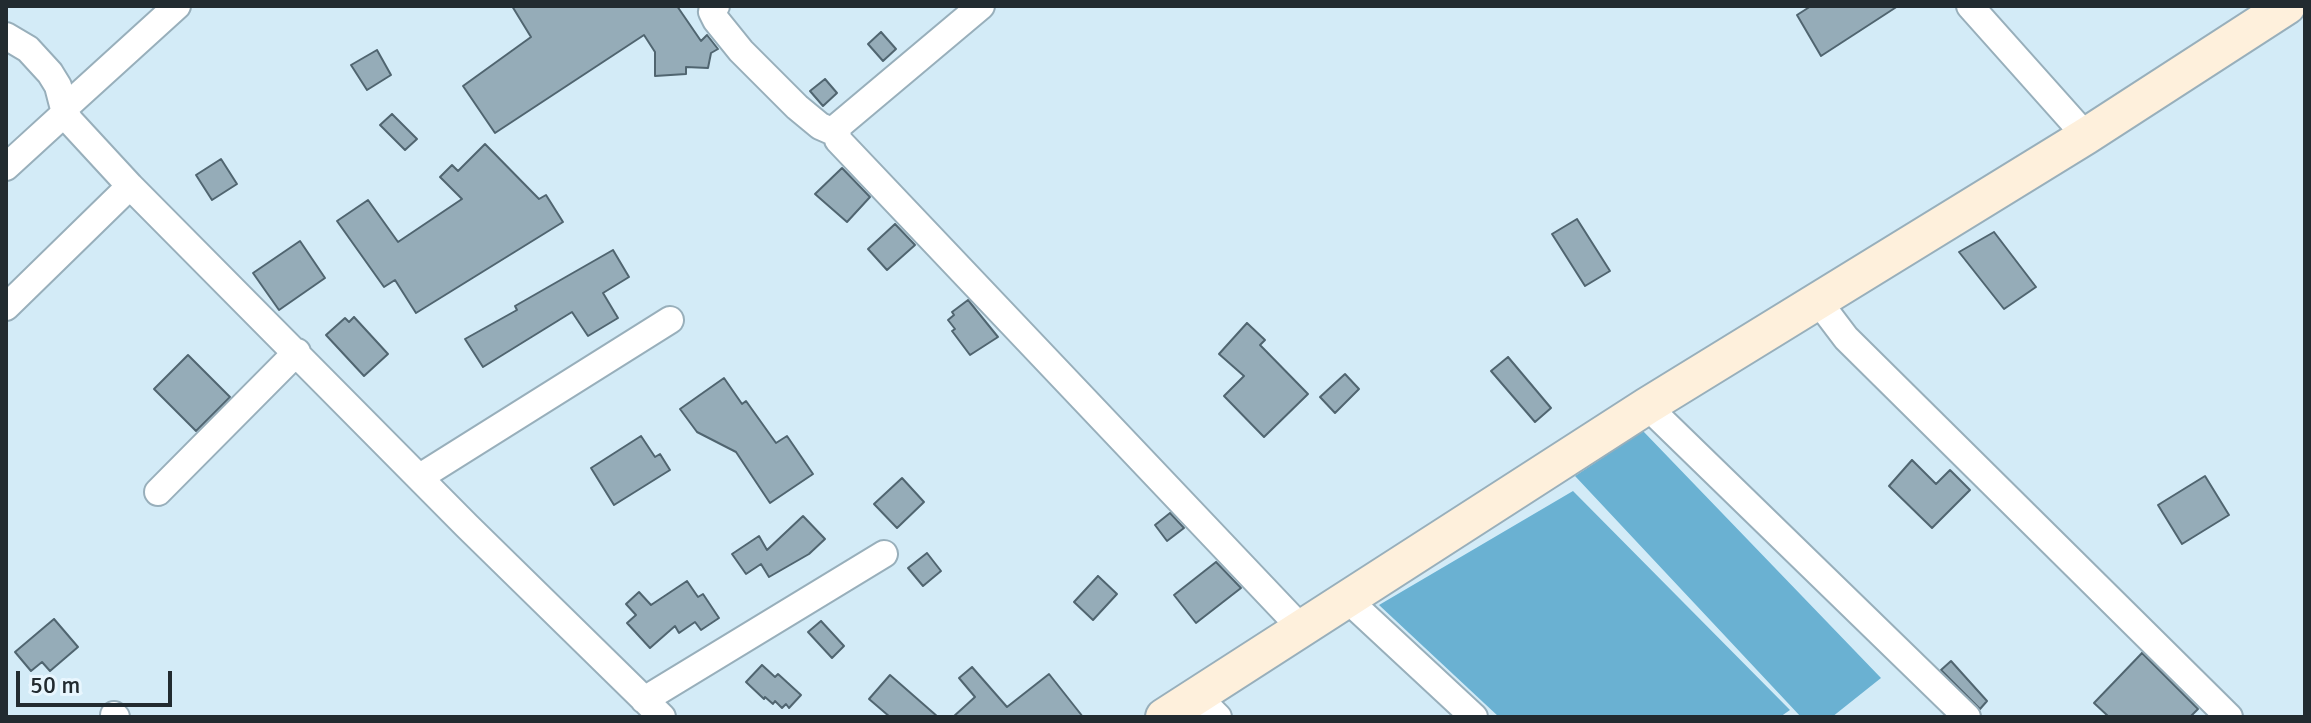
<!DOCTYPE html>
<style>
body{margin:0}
#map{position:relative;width:2311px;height:723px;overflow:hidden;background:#d3ebf7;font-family:Signika,sans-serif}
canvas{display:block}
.frame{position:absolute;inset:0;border:8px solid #222b30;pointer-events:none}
.scale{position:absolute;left:16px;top:671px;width:156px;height:36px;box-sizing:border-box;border:4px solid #222b30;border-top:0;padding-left:10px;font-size:24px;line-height:28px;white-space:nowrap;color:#222b30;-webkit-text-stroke:6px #e8f6fe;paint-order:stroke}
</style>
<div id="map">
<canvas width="2311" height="723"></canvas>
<div class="frame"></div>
<div class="scale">50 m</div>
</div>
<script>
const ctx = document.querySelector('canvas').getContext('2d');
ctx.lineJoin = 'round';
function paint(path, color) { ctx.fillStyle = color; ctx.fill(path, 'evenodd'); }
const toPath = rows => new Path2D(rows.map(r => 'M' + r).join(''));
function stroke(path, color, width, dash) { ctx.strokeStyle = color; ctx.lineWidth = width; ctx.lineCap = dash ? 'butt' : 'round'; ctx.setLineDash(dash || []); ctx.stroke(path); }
const forest = toPath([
 [1643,431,1881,678,1832,717,1801,717,1575,476],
 [1573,491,1790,710,1780,717,1499,717,1379,605]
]);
const building = toPath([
 [512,6,677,6,701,41,707,35,718,49,711,53,708,68,686,67,686,74,655,76,655,52,644,35,495,133,463,86,531,37,512,6],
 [1811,6,1898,6,1821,56,1797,15,1811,6],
 [881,32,896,49,883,61,868,44,881,32],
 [377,50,391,75,367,90,351,65,377,50],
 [825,79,837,93,823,106,810,91,825,79],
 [392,114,417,139,405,150,380,125,392,114],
 [485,144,539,199,546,195,563,222,416,313,395,280,384,287,337,221,368,200,398,242,462,199,440,177,452,165,458,171,485,144],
 [221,159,237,184,212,200,196,175,221,159],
 [842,168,870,197,847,222,815,194,842,168],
 [1577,219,1610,271,1585,286,1552,234,1577,219],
 [895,224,915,245,887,270,868,249,895,224],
 [1994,232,2036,287,2004,309,1959,252,1994,232],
 [300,241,325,278,279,310,253,273,300,241],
 [613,250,629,277,603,293,618,318,588,336,572,312,483,367,465,339,517,310,515,306,613,250],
 [968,300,998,337,970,355,952,331,955,329,948,320,954,315,952,312,968,300],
 [354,317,388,354,364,376,326,335,345,318,349,322,354,317],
 [1247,323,1265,340,1260,345,1308,394,1264,437,1224,396,1244,376,1219,354,1247,323],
 [188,355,230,397,196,431,154,389,188,355],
 [1508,357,1551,408,1535,422,1491,371,1508,357],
 [1345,374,1359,389,1335,413,1320,397,1345,374],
 [724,378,742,404,746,401,776,443,787,436,813,474,770,503,736,452,697,432,680,409,724,378],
 [641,436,655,457,660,454,670,470,614,505,591,468,641,436],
 [1912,460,1936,484,1950,470,1970,490,1932,528,1889,486,1912,460],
 [2205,476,2229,515,2182,544,2158,505,2205,476],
 [902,478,924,502,897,528,874,504,902,478],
 [1170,513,1184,528,1167,541,1155,525,1170,513],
 [803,516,825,539,809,554,769,577,761,564,746,574,732,554,759,536,767,550,803,516],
 [927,553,941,571,923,586,908,568,927,553],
 [1216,562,1241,588,1196,623,1174,595,1216,562],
 [1098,576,1117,594,1093,620,1074,602,1098,576],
 [687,581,698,597,703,594,719,618,701,630,695,622,679,633,675,626,650,648,627,623,636,615,626,604,639,592,651,605,687,581],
 [54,619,78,647,50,671,42,662,31,671,15,652,54,619],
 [821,621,844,646,832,658,808,632,821,621],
 [2142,653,2198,709,2190,717,2109,717,2094,703,2142,653],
 [1951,661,1987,701,1980,709,1941,670,1951,661],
 [762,665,775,677,778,674,801,695,789,708,786,704,782,708,775,701,773,704,765,697,764,699,746,682,762,665],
 [972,667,1007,707,1049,674,1083,717,953,717,975,697,959,678,972,667],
 [890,675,938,717,890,717,869,699,890,675]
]);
const minor = toPath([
 [177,6,68,105,65,113,70,121,130,186,467,526,662,717],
 [716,6,712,12,716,20,741,51,797,107,820,126,836,133],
 [981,6,837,127,838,140,1302,629],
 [1970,6,2086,136],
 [6,36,28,49,50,73,58,86,65,113,6,167],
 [1818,301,1846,338,2229,717],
 [6,307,130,186],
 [1647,406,1967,717],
 [420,477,670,320],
 [158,492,297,352],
 [1347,599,1474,717],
 [1197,696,1218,717],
 [644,700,884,554],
 [114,715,116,717]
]);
const secondary = toPath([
 [1164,717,1647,406,2086,136,2287,6]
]);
paint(forest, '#6ab1d2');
paint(building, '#95acb8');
stroke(building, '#506570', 2);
stroke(minor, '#98afbb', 30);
stroke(secondary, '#98afbb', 40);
stroke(minor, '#fff', 26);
stroke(secondary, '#fef0dc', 36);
</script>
